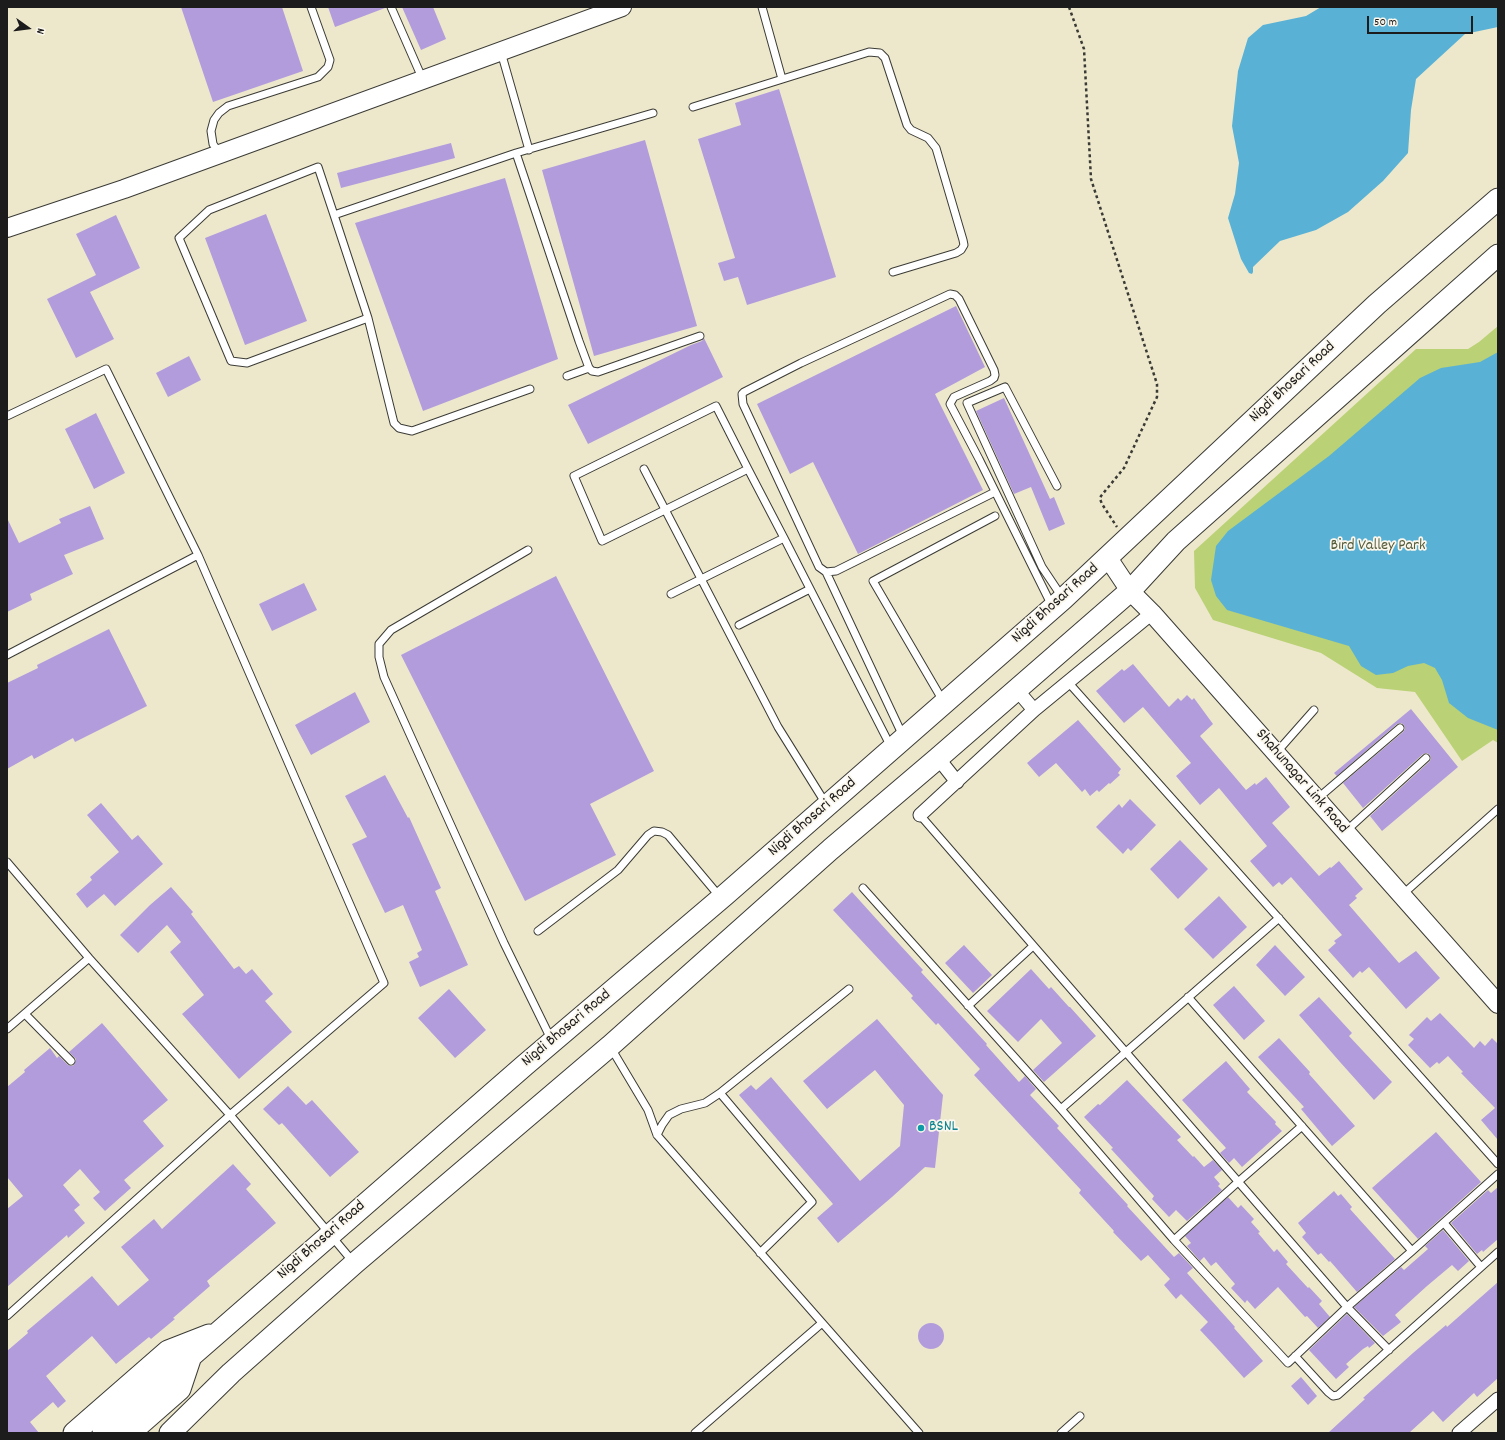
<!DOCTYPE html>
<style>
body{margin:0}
#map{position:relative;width:1505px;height:1440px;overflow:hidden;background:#ede8cc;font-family:Dekko,sans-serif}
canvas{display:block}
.frame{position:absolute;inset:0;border:8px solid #1c1c1c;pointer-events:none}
.north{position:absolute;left:8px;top:8px;width:40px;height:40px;-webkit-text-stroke:3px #fbf7ec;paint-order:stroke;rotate:104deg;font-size:11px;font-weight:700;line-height:16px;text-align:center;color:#1c1c1c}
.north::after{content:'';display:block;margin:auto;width:14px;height:18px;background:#1c1c1c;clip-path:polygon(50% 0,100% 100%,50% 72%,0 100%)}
.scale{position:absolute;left:1367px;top:16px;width:106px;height:18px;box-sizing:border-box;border:2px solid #1c1c1c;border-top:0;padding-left:5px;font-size:12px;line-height:14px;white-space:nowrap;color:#1c1c1c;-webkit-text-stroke:3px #fbf7ec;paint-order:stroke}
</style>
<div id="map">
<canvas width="1505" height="1440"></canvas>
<div class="frame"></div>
<div class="north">N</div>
<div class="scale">50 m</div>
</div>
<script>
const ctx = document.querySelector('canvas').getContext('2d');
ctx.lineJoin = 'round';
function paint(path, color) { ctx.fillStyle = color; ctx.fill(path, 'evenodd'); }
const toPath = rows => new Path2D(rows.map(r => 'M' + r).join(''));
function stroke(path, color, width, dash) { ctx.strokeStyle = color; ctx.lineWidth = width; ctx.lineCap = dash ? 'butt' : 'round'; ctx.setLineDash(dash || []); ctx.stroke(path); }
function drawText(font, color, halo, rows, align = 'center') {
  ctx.font = font + ' Dekko,sans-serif'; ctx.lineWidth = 3.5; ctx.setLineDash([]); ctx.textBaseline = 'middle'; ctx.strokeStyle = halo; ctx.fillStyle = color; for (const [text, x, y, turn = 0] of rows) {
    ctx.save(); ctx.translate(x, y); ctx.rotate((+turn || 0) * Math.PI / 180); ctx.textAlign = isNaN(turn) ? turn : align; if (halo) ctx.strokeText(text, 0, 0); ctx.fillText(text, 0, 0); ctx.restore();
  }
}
const green = toPath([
 [1498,326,1498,743,1493,740,1462,761,1415,692,1377,688,1321,653,1213,620,1195,588,1194,551,1416,349,1468,349,1479,342]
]);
const water = toPath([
 [1321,7,1498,7,1498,27,1465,34,1416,79,1411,110,1408,153,1383,181,1348,212,1316,230,1280,241,1253,267,1253,272,1252,274,1249,273,1241,259,1228,218,1235,194,1239,163,1232,126,1238,71,1248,38,1263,25,1306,16],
 [1498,352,1498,730,1468,718,1449,703,1442,680,1435,668,1424,663,1408,666,1393,673,1376,675,1361,666,1349,646,1227,610,1216,596,1211,580,1216,546,1228,531,1329,456,1420,378,1441,368,1480,362]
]);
const building = toPath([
 [181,7,282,7,303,71,213,102],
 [328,7,385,7,385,8,335,27],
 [402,7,433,7,446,39,421,50],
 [779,89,836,277,747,305,738,277,724,281,718,263,735,258,698,139,741,125,735,103],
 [645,140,697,326,594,356,542,170],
 [451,143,455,158,341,188,337,173],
 [505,178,558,359,423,411,355,223],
 [266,214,307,321,245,345,205,238],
 [116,215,140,268,90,292,114,339,76,358,47,299,96,275,76,234],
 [956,306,985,367,935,394,983,490,858,554,813,462,790,474,757,404],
 [704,338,723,377,588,444,568,405,691,345,702,341],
 [189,356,201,380,168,397,156,373],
 [1004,398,1050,499,1054,497,1065,524,1049,531,1031,487,1014,494,976,411],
 [96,413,125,473,94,489,65,429],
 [90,506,104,539,64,555,73,574,30,594,32,600,7,612,7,518,19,543,61,523,59,519],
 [556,576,654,771,590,804,616,855,525,901,401,655],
 [304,583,317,610,272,631,259,604],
 [109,629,147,706,75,742,73,738,34,759,32,755,7,769,7,683,38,668,37,665],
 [1133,664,1169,707,1178,698,1181,701,1187,695,1192,700,1194,698,1213,724,1200,736,1246,790,1255,783,1256,785,1266,777,1290,807,1272,823,1319,876,1330,867,1331,868,1339,861,1363,889,1355,896,1357,898,1349,905,1399,963,1416,951,1440,978,1406,1009,1369,967,1362,973,1360,971,1353,978,1328,950,1336,943,1334,941,1342,935,1291,877,1282,885,1279,882,1273,887,1250,861,1267,846,1219,788,1200,805,1176,776,1191,763,1143,707,1124,723,1096,691,1122,669,1124,671],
 [355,692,370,722,311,755,295,725],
 [1411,709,1458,767,1382,831,1370,816,1429,762,1431,759,1430,755,1427,753,1423,754,1363,808,1343,783,1403,732,1405,729,1404,725,1401,723,1397,724,1337,776,1334,773],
 [1078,720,1121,769,1118,773,1120,775,1110,784,1109,783,1099,792,1097,790,1090,796,1085,789,1082,792,1056,763,1039,777,1027,763],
 [385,775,408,818,409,817,441,888,435,891,468,965,420,987,409,962,419,957,417,953,422,950,403,905,385,913,352,844,367,837,345,796],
 [1130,799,1156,825,1131,851,1128,848,1123,854,1096,827,1119,804,1122,808],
 [101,803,132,840,138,835,163,864,115,906,104,894,87,908,76,894,92,880,90,877,119,852,87,815],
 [1180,840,1208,869,1178,899,1150,869],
 [171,887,193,912,191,914,234,969,239,966,246,974,252,969,273,994,265,1001,292,1032,239,1079,182,1014,204,995,170,952,181,942,167,925,138,953,120,935,150,905],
 [852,892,889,933,923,970,921,972,987,1044,986,1045,1019,1082,1025,1076,1036,1089,1030,1095,1059,1126,1057,1128,1128,1205,1127,1206,1174,1257,1179,1253,1193,1268,1187,1273,1235,1327,1234,1328,1263,1361,1244,1378,1215,1346,1200,1330,1208,1322,1181,1294,1176,1299,1164,1285,1170,1279,1148,1255,1141,1261,1113,1232,1114,1231,1079,1193,1081,1190,974,1075,980,1069,938,1023,936,1025,911,998,913,996,833,910],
 [1219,896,1247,927,1213,959,1184,929],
 [964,945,992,975,973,993,945,963],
 [1275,945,1305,977,1285,996,1256,965],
 [1031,969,1049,989,1051,987,1069,1007,1070,1007,1096,1036,1044,1082,1033,1070,1062,1043,1041,1019,1018,1042,987,1011],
 [1234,986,1265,1021,1244,1040,1213,1005],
 [449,989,486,1030,455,1058,418,1018],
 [1319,997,1352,1033,1349,1036,1392,1082,1374,1100,1340,1062,1299,1015],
 [1440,1013,1474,1048,1480,1041,1485,1046,1492,1038,1498,1044,1498,1140,1481,1120,1495,1108,1461,1073,1463,1072,1448,1056,1439,1064,1437,1062,1430,1068,1408,1045,1414,1039,1409,1035,1427,1017,1431,1021],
 [877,1019,943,1095,935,1168,925,1167,892,1197,838,1243,817,1218,833,1204,739,1095,751,1085,756,1090,771,1077,860,1181,900,1146,904,1105,875,1070,827,1109,803,1081],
 [102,1023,168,1100,143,1121,164,1146,124,1180,131,1188,105,1211,93,1198,100,1192,80,1169,63,1185,80,1205,74,1210,85,1223,68,1238,67,1235,7,1287,7,1209,23,1196,7,1177,7,1087,25,1072,24,1070,50,1048,57,1058,59,1056,68,1065,72,1066,74,1065,76,1059,69,1052],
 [1279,1038,1310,1072,1309,1074,1355,1126,1332,1146,1301,1109,1304,1107,1258,1057],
 [1226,1061,1250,1089,1247,1092,1276,1122,1275,1124,1282,1131,1242,1167,1234,1158,1229,1163,1220,1153,1226,1148,1182,1100],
 [1127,1080,1181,1137,1177,1140,1193,1157,1194,1156,1204,1167,1213,1160,1222,1170,1214,1177,1220,1184,1218,1186,1222,1190,1187,1221,1176,1210,1169,1217,1152,1199,1154,1196,1111,1149,1113,1148,1084,1117,1098,1104,1100,1105],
 [288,1086,306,1105,312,1100,359,1152,330,1177,282,1123,279,1125,263,1109],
 [1436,1132,1481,1182,1418,1239,1372,1188],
 [233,1164,251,1184,246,1189,276,1223,207,1281,210,1286,173,1318,175,1319,151,1339,149,1337,116,1364,92,1336,46,1376,66,1401,58,1408,53,1402,30,1422,39,1433,7,1433,7,1351,28,1333,27,1331,92,1276,118,1306,149,1280,121,1247,154,1219,162,1229],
 [1498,1187,1498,1239,1483,1252,1482,1250,1477,1254,1451,1223,1488,1190,1491,1193],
 [1334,1191,1338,1196,1341,1194,1352,1207,1350,1209,1395,1259,1357,1292,1330,1261,1329,1262,1321,1253,1318,1255,1302,1237,1306,1233,1298,1223],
 [1228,1197,1238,1208,1241,1205,1254,1219,1251,1222,1260,1232,1258,1233,1274,1252,1277,1249,1288,1262,1286,1264,1308,1288,1309,1287,1322,1301,1319,1304,1330,1317,1318,1328,1307,1316,1305,1317,1278,1287,1255,1309,1247,1300,1245,1303,1231,1288,1235,1284,1216,1262,1211,1266,1204,1257,1200,1261,1187,1246,1191,1243,1185,1236],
 [1443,1230,1469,1261,1458,1271,1452,1265,1427,1286,1395,1315,1401,1322,1383,1336,1354,1307,1401,1267,1404,1270,1428,1249,1425,1246],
 [1498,1282,1498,1378,1477,1397,1474,1393,1443,1422,1433,1411,1409,1433,1328,1433,1365,1399,1363,1398,1413,1353,1446,1325,1447,1327],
 [1347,1314,1375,1343,1369,1348,1368,1346,1363,1349,1346,1364,1349,1367,1336,1379,1309,1350],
 '918 1336a13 13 0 1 1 26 0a13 13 0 1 1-26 0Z',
 [1301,1377,1317,1396,1308,1405,1291,1386]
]);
const path = toPath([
 [1069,7,1084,49,1091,179,1157,384,1157,397,1124,468,1101,496,1100,499,1102,504,1117,527]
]);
const lane = toPath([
 [391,7,423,80],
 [762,7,782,79],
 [501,52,529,150],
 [693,107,869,52,880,53,885,58,907,125,911,130,928,138,936,148,963,240,964,245,961,250,956,253,893,272],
 [219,153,213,144,211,131,214,120,219,113,228,106,318,77,328,67,330,60,311,7],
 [516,153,579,341,589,368,592,371,598,372,700,336],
 [334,215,318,167,209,210,179,238,231,361,247,363,368,318],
 [567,376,589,368],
 [530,389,412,431,399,428,394,423,368,318,334,215,516,153,653,113],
 [7,416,106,369,198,555,384,983,230,1115,7,1316],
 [644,469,778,727,826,804],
 [748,469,602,541,574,476,716,406,748,469,784,538,891,747],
 [1057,486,1005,387,967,403,1042,567,1062,597],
 [995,492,836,571,826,572,819,567,743,404,742,394,744,392,801,363,950,294,955,295,959,299,994,370,995,375,994,378,990,381,954,397,950,404,979,459,1052,606],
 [528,550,391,630,379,644,379,657,384,677,504,943,551,1039],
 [826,572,903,736],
 [671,594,784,538],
 [739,625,810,589],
 [7,655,198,555],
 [1068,682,1498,1164],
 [943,701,873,581,995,516],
 [1276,753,1314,710],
 [1317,799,1400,728],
 [920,815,1347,1307,1389,1350],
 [1345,832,1426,758],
 [7,862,89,958,230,1115,354,1263],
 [863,888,1061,1109,1174,1240,1288,1363,1347,1307,1412,1251,1498,1174],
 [1402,895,1498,809],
 [538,931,618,870,648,835,654,831,662,832,668,835,720,897],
 [1188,997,1412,1251],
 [968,1006,1033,946],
 [25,1014,71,1061],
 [7,1029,89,958],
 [611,1048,648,1110,657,1135,919,1433],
 [720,1093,812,1202,760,1253],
 [1061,1109,1279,918],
 [657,1135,662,1125,669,1115,681,1109,705,1103,720,1093,849,989],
 [1444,1223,1481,1267],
 [1174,1240,1238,1182,1302,1126],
 [1295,1356,1328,1392,1333,1396,1338,1395,1498,1252],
 [695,1433,822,1323],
 [1061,1433,1080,1416]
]);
const street = toPath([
 [1017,690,1034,710],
 [938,758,957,782],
 [920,815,1034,710,1152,613],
 [1459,1433,1498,1399]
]);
const secondary = toPath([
 [7,228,124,189,622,7],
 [1108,558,1130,591,1152,613,1498,1004]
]);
const primary = toPath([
 [74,1433,168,1351,209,1335],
 [103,1433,525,1065,725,895,1063,599,1377,304,1498,199],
 [130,1433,180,1389,190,1359],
 [170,1433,231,1373,355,1263,610,1046,831,849,938,758,1130,591,1176,541,1498,255]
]);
const markers = [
 [921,1128,4,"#0f9aa8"]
];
const streetNames = [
 ["Nigdi Bhosari Road",1293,383,-43],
 ["Nigdi Bhosari Road",1056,604,-42],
 ["Shahunagar Link Road",1301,782,49],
 ["Nigdi Bhosari Road",813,818,-41],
 ["Nigdi Bhosari Road",567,1029,-40],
 ["Nigdi Bhosari Road",322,1241,-41]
];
const parkNames = [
 ["Bird Valley Park",1378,547]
];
const cultureNames = [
 ["BSNL",929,1128]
];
paint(green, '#bad175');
paint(water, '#59b2d6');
paint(building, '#b39cdc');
stroke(lane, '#3b3b36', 9);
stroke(street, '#3b3b36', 15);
stroke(secondary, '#3b3b36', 20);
stroke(primary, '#3b3b36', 23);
stroke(path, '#3b3b36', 2.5, [3, 3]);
stroke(lane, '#fff', 7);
stroke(street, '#fff', 13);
stroke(secondary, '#fff', 18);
stroke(primary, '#fff', 21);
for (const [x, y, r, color] of markers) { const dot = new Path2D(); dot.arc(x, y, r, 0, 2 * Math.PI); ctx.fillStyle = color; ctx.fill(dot); stroke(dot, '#fbf7ec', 1.5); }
drawText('16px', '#1c1c1c', '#fbf7ec', streetNames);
drawText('16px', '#535b3b', '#fbf7ec', parkNames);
drawText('16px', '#0d838f', '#fbf7ec', cultureNames, 'left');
</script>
